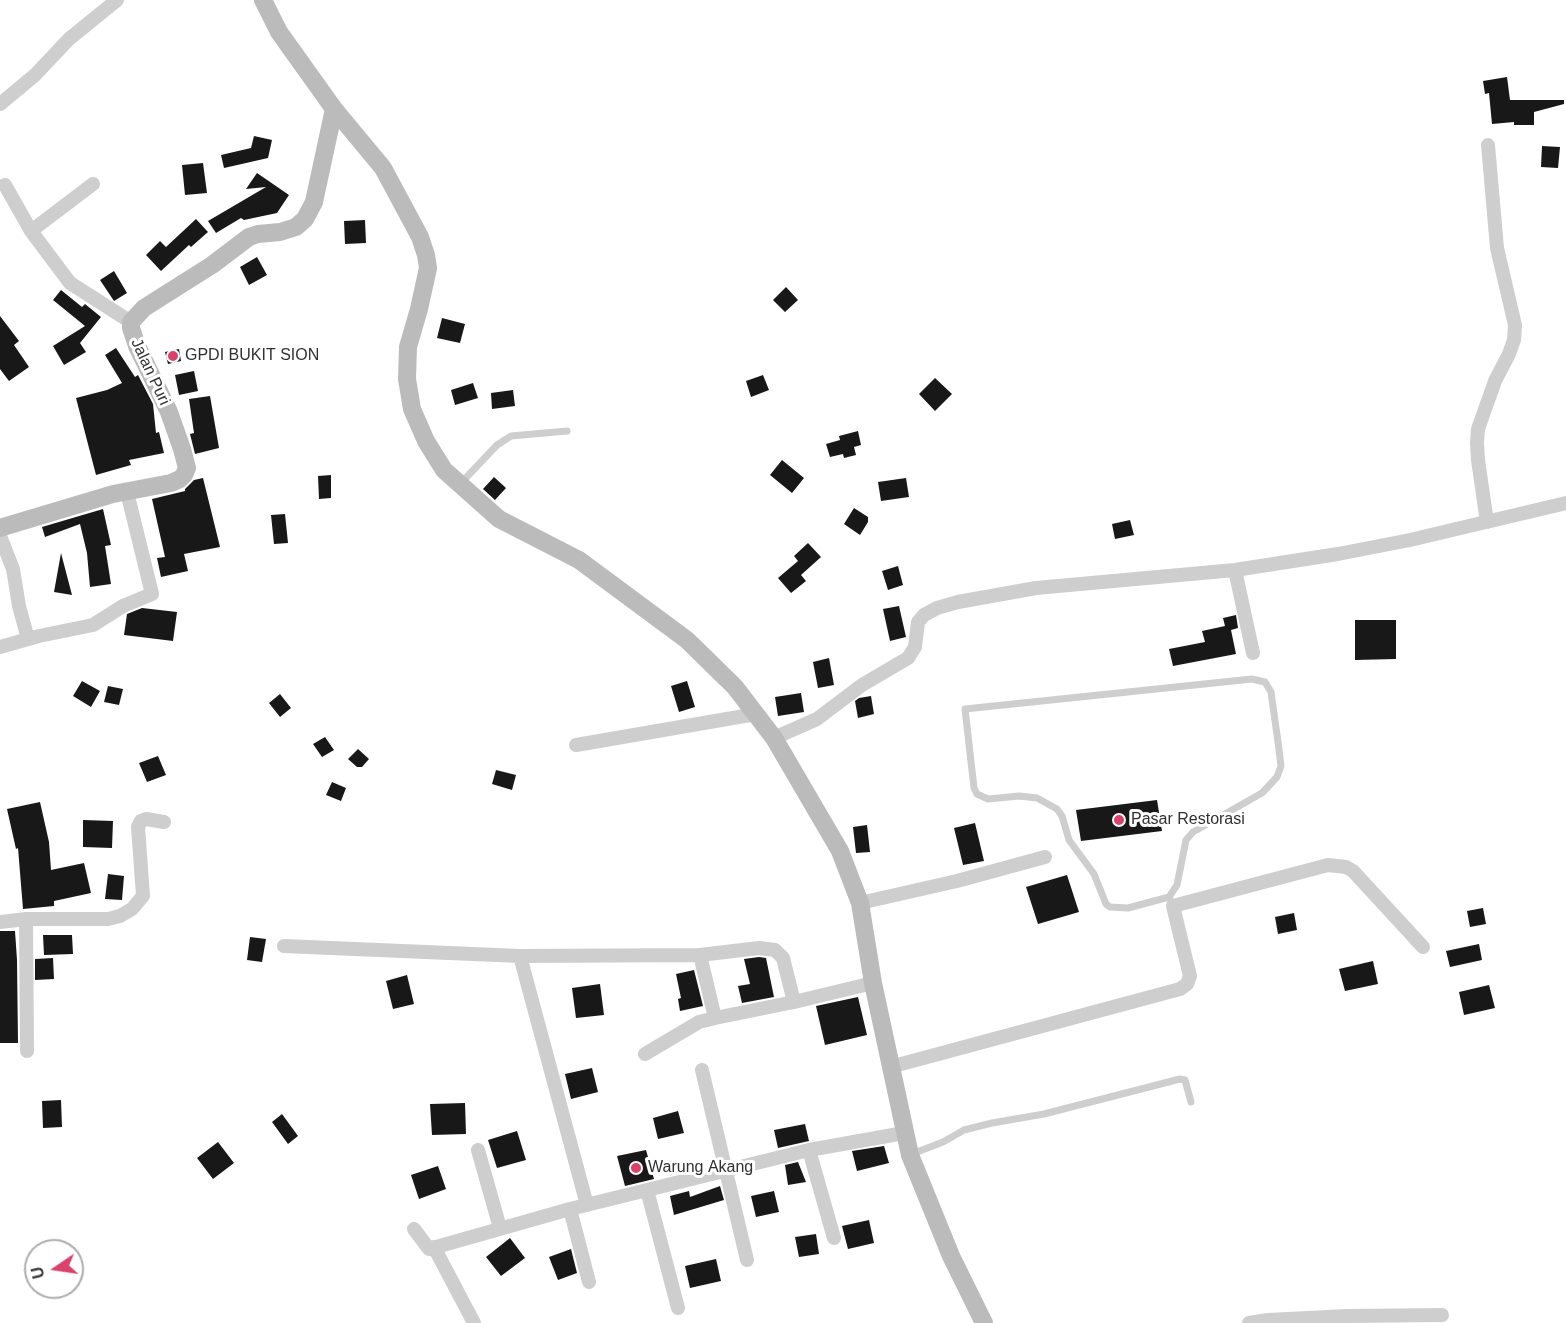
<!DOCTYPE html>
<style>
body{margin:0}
#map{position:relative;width:1566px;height:1323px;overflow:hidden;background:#fff;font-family:Helvetica,sans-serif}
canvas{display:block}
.north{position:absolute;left:24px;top:1239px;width:60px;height:60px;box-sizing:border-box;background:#fff;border:2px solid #adadad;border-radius:50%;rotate:257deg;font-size:16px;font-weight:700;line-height:24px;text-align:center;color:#313131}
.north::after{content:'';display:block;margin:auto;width:21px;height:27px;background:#d9436b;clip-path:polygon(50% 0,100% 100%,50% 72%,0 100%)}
</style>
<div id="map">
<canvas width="1566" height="1323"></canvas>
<div class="north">U</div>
</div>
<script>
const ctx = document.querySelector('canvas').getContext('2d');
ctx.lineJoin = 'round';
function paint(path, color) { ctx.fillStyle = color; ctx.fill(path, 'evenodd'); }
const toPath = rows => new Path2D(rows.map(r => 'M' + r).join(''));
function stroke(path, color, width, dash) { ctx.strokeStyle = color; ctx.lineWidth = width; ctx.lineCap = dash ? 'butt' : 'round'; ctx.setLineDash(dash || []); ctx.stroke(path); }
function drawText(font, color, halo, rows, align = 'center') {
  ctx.font = font + ' Helvetica,sans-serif'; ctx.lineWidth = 6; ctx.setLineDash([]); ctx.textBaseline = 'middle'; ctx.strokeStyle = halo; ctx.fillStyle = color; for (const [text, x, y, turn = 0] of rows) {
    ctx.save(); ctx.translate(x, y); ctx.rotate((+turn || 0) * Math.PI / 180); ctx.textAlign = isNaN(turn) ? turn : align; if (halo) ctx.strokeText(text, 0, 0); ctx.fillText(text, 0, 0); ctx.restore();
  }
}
const building = toPath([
 [1507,77,1510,100,1564,100,1564,104,1534,112,1534,125,1514,125,1514,122,1492,124,1489,93,1485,94,1483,81],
 [254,136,272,140,268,158,224,168,221,155,251,148],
 [1542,146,1560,147,1558,168,1541,167],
 [203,163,207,193,185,195,182,165],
 [257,173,289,195,277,213,244,220,241,218,216,233,208,221,266,187,246,189],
 [196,219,208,232,191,247,189,245,161,271,146,255,160,241,166,247],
 [365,220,366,243,345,244,344,221],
 [257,257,267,275,249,285,240,267],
 [114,271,127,293,114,301,100,280],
 [786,287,798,300,785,312,773,300],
 [61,290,82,307,85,304,101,317,80,343,86,352,64,365,53,346,85,326,53,300],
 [0,316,19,341,14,345,29,367,9,381,0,369],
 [442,318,465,324,460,343,437,338],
 [116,348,135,377,138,375,153,404,156,433,159,432,164,453,129,460,131,465,96,475,76,398,107,390,122,383,105,355],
 [179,349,181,361,168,364,165,352],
 [194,371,198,391,179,395,175,375],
 [763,375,769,390,751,397,746,381],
 [935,378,952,394,935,411,919,394],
 [473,383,478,398,455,405,451,390],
 [513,390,515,406,492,409,491,393],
 [210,396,219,448,195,454,190,434,194,433,189,399],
 [858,431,861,445,854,447,856,455,844,458,843,454,830,457,826,444,840,440,839,436],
 [782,460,804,478,792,493,770,475],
 [331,475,331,498,319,499,318,476],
 [494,477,506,488,495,500,483,489],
 [203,478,220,547,184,554,188,571,161,577,157,558,165,557,152,499,185,491,185,489,194,480],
 [906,478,909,497,881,501,878,482],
 [854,508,868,517,868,522,860,535,844,524],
 [103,509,111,545,105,546,111,584,90,587,87,553,80,524,45,537,42,527],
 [285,514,288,543,274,544,271,515],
 [1130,520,1134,535,1115,539,1112,524],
 [808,543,821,557,801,575,806,581,791,593,778,578,798,561,794,556],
 [61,553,72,595,54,592],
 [898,566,903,585,888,590,882,571],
 [899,606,906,637,890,641,883,609],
 [142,608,177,612,173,641,124,635,127,614],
 [1236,615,1238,628,1231,630,1236,654,1173,666,1169,649,1205,642,1202,631,1225,626,1223,618],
 [1355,620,1396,620,1396,659,1355,660],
 [829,658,834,685,818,688,813,662],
 [82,681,100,691,91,707,73,696],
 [687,681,695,707,679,712,671,686],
 [108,686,123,689,119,705,104,702],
 [801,693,804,712,778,716,775,697],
 [280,694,291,708,280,717,269,703],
 [871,696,874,714,858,718,855,701,859,698],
 [325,737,334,750,322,757,313,744],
 [358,749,369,759,362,767,357,767,348,759],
 [158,756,166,775,147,782,139,763],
 [496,770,516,775,512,790,492,784],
 [332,782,346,788,341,801,326,795],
 [1157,800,1162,831,1081,841,1076,810],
 [40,802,49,842,51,870,84,863,91,893,54,901,54,906,23,909,18,848,16,849,7,809],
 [83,820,113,821,112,848,83,847],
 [975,823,984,861,963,865,954,828],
 [867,825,870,852,856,853,853,827],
 [108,874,124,876,122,900,105,899],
 [1067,875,1079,912,1038,924,1026,887],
 [1483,908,1486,924,1470,927,1467,911],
 [1294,913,1297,930,1278,934,1275,917],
 [0,931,15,931,17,960,18,1043,0,1043],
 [43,935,72,935,73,954,44,955],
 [250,937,266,939,262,962,247,960],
 [1479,944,1482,960,1450,967,1446,951],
 [759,957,766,958,774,997,742,1003,738,986,750,984,744,959],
 [53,958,54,979,35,980,35,959],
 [1373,961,1378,984,1345,991,1339,969],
 [694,970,703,1006,680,1011,678,999,681,998,676,974],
 [407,975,414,1004,393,1009,386,981],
 [600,984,604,1015,576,1018,572,988],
 [1489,985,1495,1008,1464,1015,1459,992],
 [858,997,867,1035,825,1045,816,1006],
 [592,1068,598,1092,571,1099,565,1074],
 [61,1100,62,1127,43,1128,42,1101],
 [465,1103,466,1134,432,1135,430,1104],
 [678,1111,684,1133,658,1139,653,1118],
 [282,1114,298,1136,288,1144,272,1122],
 [805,1124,809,1141,778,1148,774,1130],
 [517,1131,526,1160,497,1168,488,1140],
 [218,1142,234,1163,213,1179,197,1158],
 [884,1146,889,1163,857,1171,852,1151],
 [646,1150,654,1179,625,1186,617,1156],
 [798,1162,806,1182,788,1185,785,1165],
 [438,1166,446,1189,419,1199,411,1175],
 [720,1186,724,1200,674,1215,670,1196,689,1191,690,1197],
 [774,1191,779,1212,756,1217,751,1196],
 [869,1220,874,1243,848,1249,842,1226],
 [816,1234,819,1254,799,1257,795,1237],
 [510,1238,525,1258,501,1276,486,1257],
 [571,1249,577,1273,558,1280,549,1257],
 [716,1259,721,1281,690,1288,685,1266]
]);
const lane = toPath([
 [462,482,497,445,511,436,567,431],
 [1169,897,1128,908,1110,907,1106,904,1094,874,1069,840,1062,816,1057,809,1037,798,1019,796,988,799,977,794,974,788,965,709,1252,679,1265,682,1271,692,1278,742,1281,766,1277,777,1262,793,1193,832,1186,840,1177,885,1169,897,1173,906],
 [912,1154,943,1142,964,1130,992,1123,1044,1114,1180,1079,1185,1080,1191,1102]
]);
const street = toPath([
 [0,104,35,75,69,39,117,0],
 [5,185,31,231,70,283,131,322],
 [31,231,93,184],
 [1487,522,1478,460,1477,443,1478,429,1495,381,1509,354,1514,340,1515,325,1497,248,1488,145],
 [0,536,13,569,19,606,28,639],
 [1235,570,1253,653],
 [0,647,39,636,93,625,123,606,152,594,127,492],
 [774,738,817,719,862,685,908,658,915,647,918,622,924,615,937,608,958,602,1036,588,1235,570,1338,554,1410,540,1566,503],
 [576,745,756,714],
 [860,903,957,881,1045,857],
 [26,919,27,1051],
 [0,922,26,919,108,919,120,916,132,909,143,896,138,827,141,821,146,819,164,822],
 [284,946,520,956,700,955],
 [520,956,587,1205],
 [715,1018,794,1002],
 [645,1054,699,1022,715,1018,700,955,759,948,775,950,783,958,794,1002,873,983],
 [890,1067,1180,989,1187,984,1190,976,1173,906,1328,865,1346,867,1353,871,1423,947],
 [702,1070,747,1260],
 [478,1150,500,1228],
 [809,1150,834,1238],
 [647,1190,678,1308],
 [570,1209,589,1282],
 [414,1229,429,1249,570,1209,809,1150,904,1133],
 [434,1247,474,1323],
 [1249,1323,1268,1320,1347,1316,1442,1315]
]);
const secondary = toPath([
 [263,0,279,32,334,109,383,168,420,237,426,255,428,268,419,309,408,347,407,379,412,409,426,441,444,470,499,519,579,560,687,640,735,687,774,738,840,851,860,903,873,983,910,1155,951,1256,984,1323],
 [0,528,113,494,171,483,180,479,184,475,187,468,182,449,169,412,137,346,131,328,131,322,144,308,212,265,249,237,258,234,280,232,296,227,305,219,314,202,334,109]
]);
const markers = [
 [173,356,6,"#d9436b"],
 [1119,820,6,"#d9436b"],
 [636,1168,6,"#d9436b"]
];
const poiNames = [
 ["GPDI BUKIT SION",185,356],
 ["Pasar Restorasi",1131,820],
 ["Warung Akang",648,1168]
];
const streetNames = [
 ["Jalan Puri",150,372,65]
];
paint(building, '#181818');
stroke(lane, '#cecece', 7);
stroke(street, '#cecece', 14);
stroke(secondary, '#bbb', 18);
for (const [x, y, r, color] of markers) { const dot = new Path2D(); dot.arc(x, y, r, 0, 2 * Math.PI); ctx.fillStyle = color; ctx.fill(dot); stroke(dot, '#fff', 2); }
drawText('16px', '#313131', '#fff', poiNames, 'left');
drawText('16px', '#313131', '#fff', streetNames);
</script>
